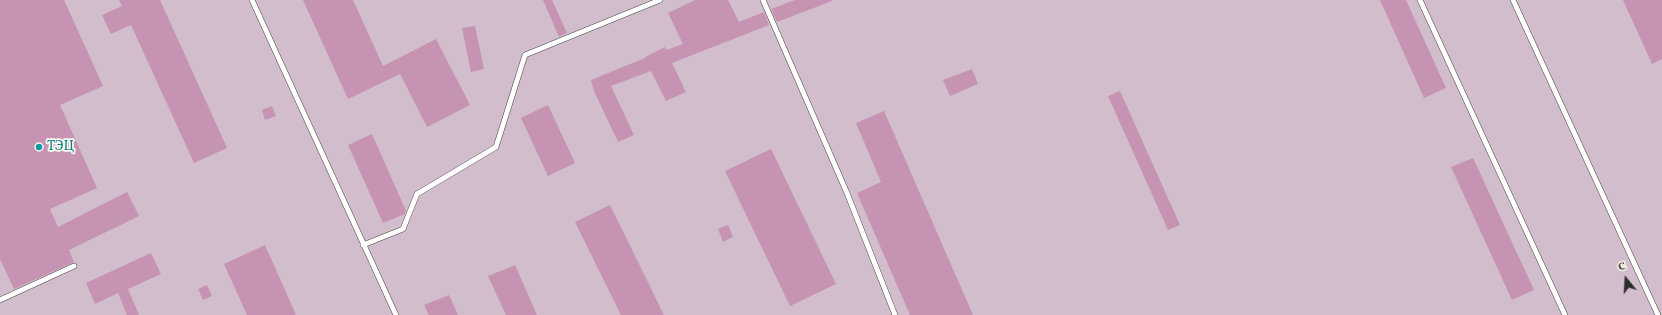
<!DOCTYPE html>
<meta charset="utf-8">
<style>
body{margin:0}
#map{position:relative;width:1662px;height:315px;overflow:hidden;background:#ebe0bc;font-family:Vollkorn,serif}
canvas{display:block}
.north{position:absolute;left:1606px;top:259px;width:40px;height:40px;-webkit-text-stroke:3px #fbf7ec;paint-order:stroke;rotate:342deg;font-size:11px;font-weight:700;line-height:16px;text-align:center;color:#2b2b2b}
.north::after{content:'';display:block;margin:auto;width:14px;height:18px;background:#2b2b2b;clip-path:polygon(50% 0,100% 100%,50% 72%,0 100%)}
</style>
<div id="map">
<canvas width="1662" height="315"></canvas>
<div class="north">С</div>
</div>
<script>
const ctx = document.querySelector('canvas').getContext('2d');
ctx.lineJoin = 'round';
function paint(path, color) { ctx.fillStyle = color; ctx.fill(path, 'evenodd'); }
const toPath = rows => new Path2D(rows.map(r => 'M' + r).join(''));
function stroke(path, color, width, dash) { ctx.strokeStyle = color; ctx.lineWidth = width; ctx.lineCap = dash ? 'butt' : 'round'; ctx.setLineDash(dash || []); ctx.stroke(path); }
function drawText(font, color, halo, rows, align = 'center') {
  ctx.font = font + ' Vollkorn,serif'; ctx.lineWidth = 3.5; ctx.setLineDash([]); ctx.textBaseline = 'middle'; ctx.strokeStyle = halo; ctx.fillStyle = color; for (const [text, x, y, turn = 0] of rows) {
    ctx.save(); ctx.translate(x, y); ctx.rotate((+turn || 0) * Math.PI / 180); ctx.textAlign = isNaN(turn) ? turn : align; if (halo) ctx.strokeText(text, 0, 0); ctx.fillText(text, 0, 0); ctx.restore();
  }
}
const industrial = toPath([
 [0,0,1662,0,1662,315,0,315]
]);
const building = toPath([
 [0,0,64,0,103,86,60,105,97,188,50,209,58,227,127,192,139,216,69,250,74,262,14,289,0,259],
 [119,0,160,0,227,148,194,163,131,25,111,34,102,15,122,6],
 [303,0,353,0,383,66,436,39,470,105,427,127,400,74,348,99],
 [543,0,552,0,567,33,559,37],
 [695,0,728,0,739,22,764,12,769,25,672,63,686,92,666,101,651,71,611,86,634,135,618,142,594,91,591,80,645,58,645,57,665,47,666,50,683,44,668,13],
 [795,0,832,0,832,1,777,22,771,9],
 [1380,0,1406,0,1446,88,1424,98],
 [1623,0,1662,0,1662,59,1652,64],
 [475,26,484,69,471,72,462,28],
 [972,69,978,84,950,96,943,80],
 [1120,91,1180,225,1168,230,1108,96],
 [548,105,575,163,548,176,521,118],
 [272,106,276,116,265,120,262,110],
 [884,111,973,315,910,315,857,193,881,182,856,123],
 [372,134,406,211,405,214,383,223,348,145],
 [771,149,836,284,790,306,725,171],
 [1473,158,1534,290,1512,300,1451,167],
 [610,205,664,315,621,315,575,222],
 [728,225,733,237,723,242,718,229],
 [265,245,296,315,247,315,224,264],
 [151,253,161,274,128,289,139,315,127,315,118,293,95,304,86,283],
 [515,265,537,315,506,315,488,276],
 [207,285,212,296,203,300,198,289],
 [449,295,458,315,429,315,424,305]
]);
const lane = toPath([
 [252,0,396,315],
 [763,0,847,193,895,315],
 [1420,0,1565,315],
 [1513,0,1658,315],
 [363,245,403,229,417,194,496,147,525,55,660,0],
 [0,300,74,266]
]);
const markers = [
 [39,147,4,"#0f9aa8"]
];
const cultureNames = [
 ["ТЭЦ",47,147]
];
paint(industrial, '#d1bdcc');
paint(building, '#c693b3');
stroke(lane, '#484641', 6);
stroke(lane, '#fff', 5);
for (const [x, y, r, color] of markers) { const dot = new Path2D(); dot.arc(x, y, r, 0, 2 * Math.PI); ctx.fillStyle = color; ctx.fill(dot); stroke(dot, '#fbf7ec', 1.5); }
drawText('14px', '#0d838f', '#fbf7ec', cultureNames, 'left');
</script>
